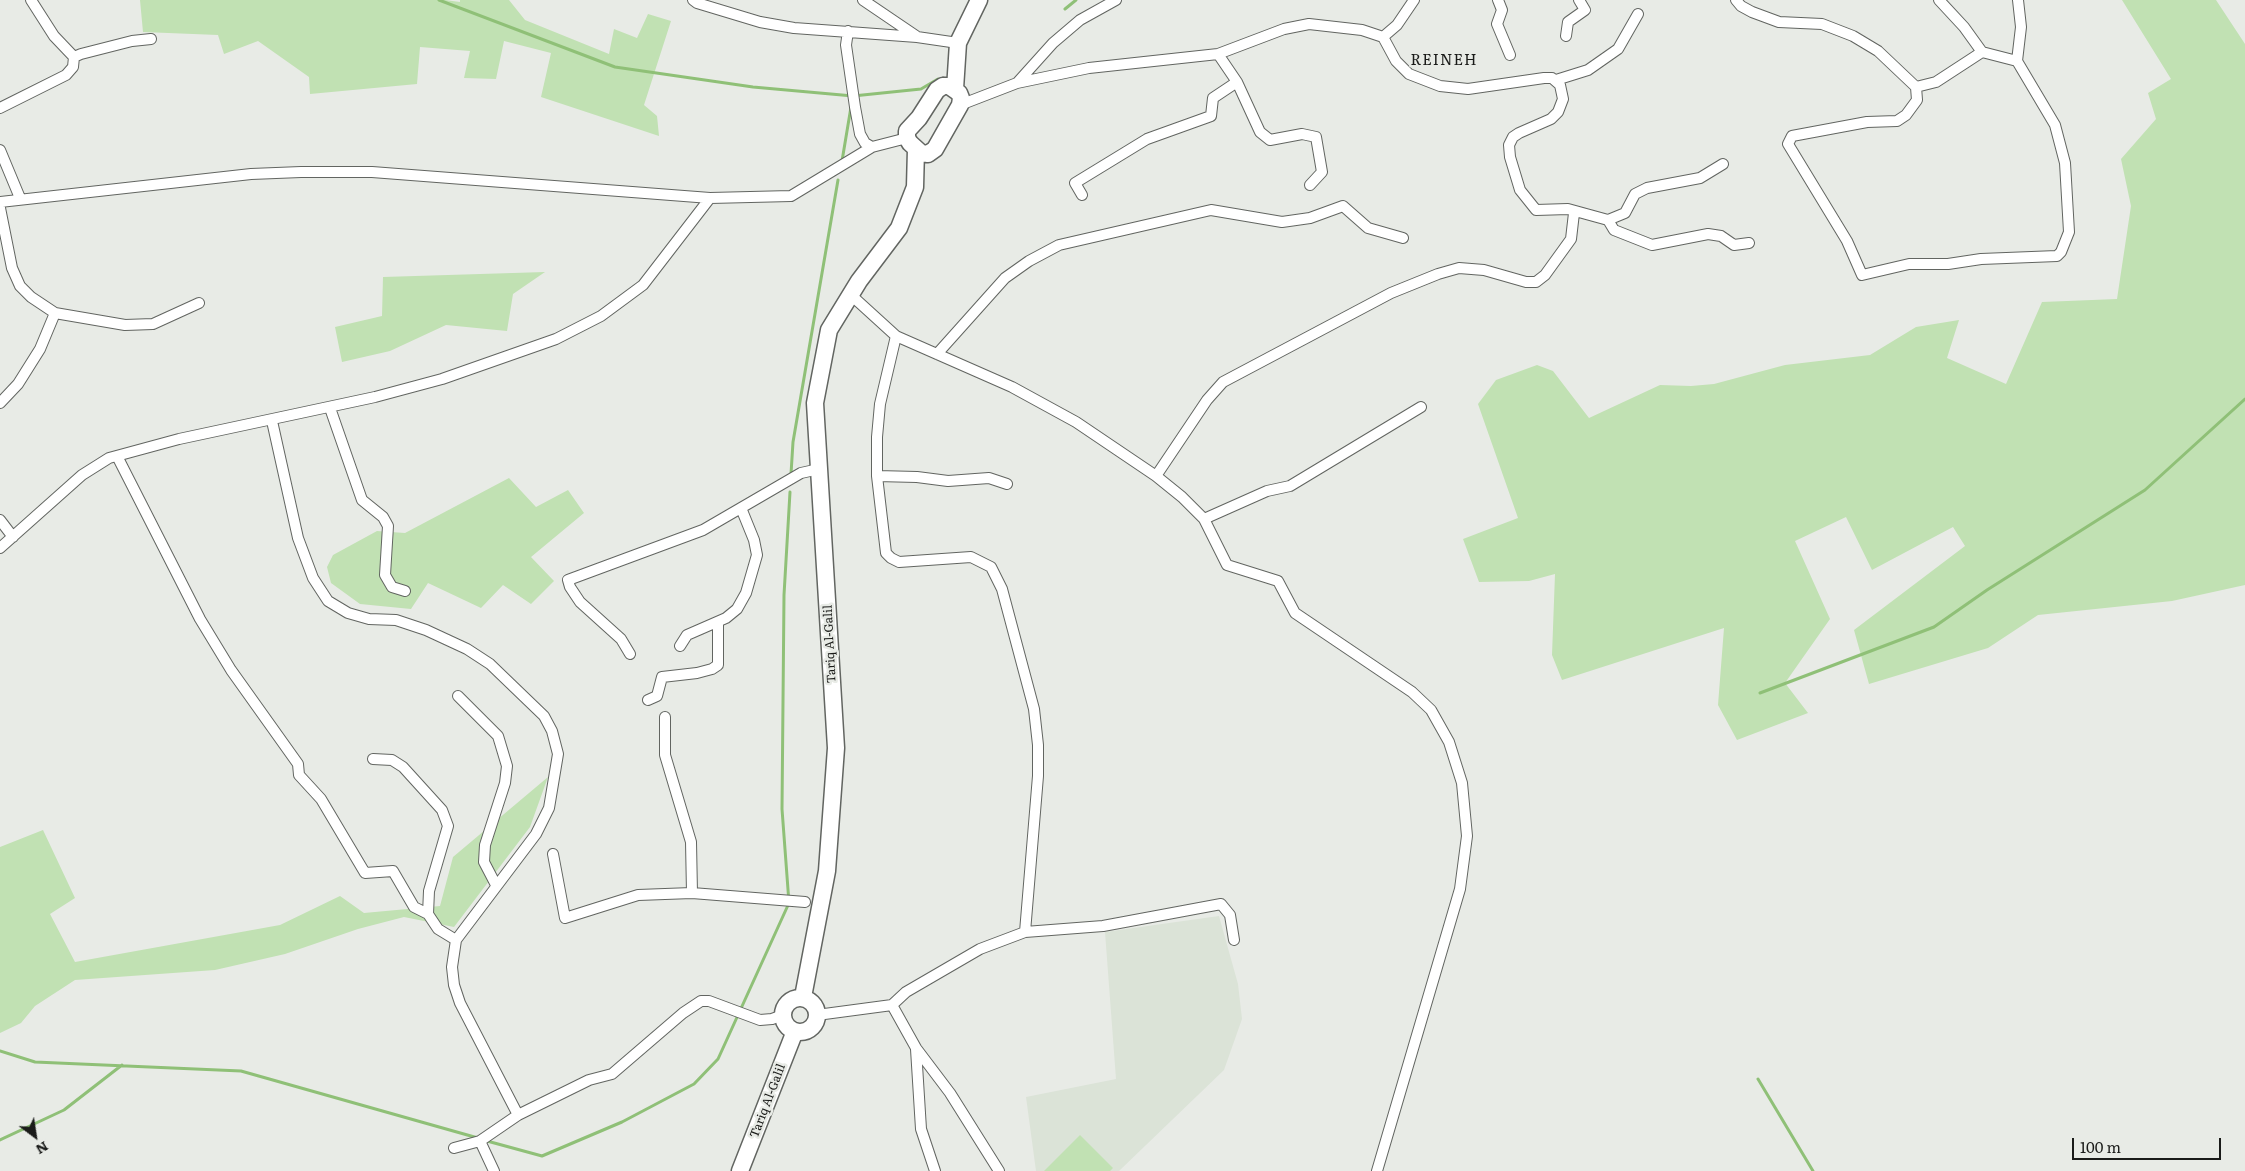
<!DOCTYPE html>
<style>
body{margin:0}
#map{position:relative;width:2245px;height:1171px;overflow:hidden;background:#e8ebe6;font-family:Literata,serif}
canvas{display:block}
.north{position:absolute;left:10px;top:1111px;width:50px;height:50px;-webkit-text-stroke:4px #e8ebe6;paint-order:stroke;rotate:149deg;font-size:14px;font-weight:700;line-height:20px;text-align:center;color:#1a1b19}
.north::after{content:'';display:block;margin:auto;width:18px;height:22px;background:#1a1b19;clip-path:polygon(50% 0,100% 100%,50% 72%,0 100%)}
.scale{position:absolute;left:2072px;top:1138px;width:149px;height:22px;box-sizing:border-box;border:2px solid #1a1b19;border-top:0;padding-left:6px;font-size:15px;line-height:18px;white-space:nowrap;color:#1a1b19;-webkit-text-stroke:4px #e8ebe6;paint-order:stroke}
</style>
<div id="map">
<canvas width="2245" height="1171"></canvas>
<div class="north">N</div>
<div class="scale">100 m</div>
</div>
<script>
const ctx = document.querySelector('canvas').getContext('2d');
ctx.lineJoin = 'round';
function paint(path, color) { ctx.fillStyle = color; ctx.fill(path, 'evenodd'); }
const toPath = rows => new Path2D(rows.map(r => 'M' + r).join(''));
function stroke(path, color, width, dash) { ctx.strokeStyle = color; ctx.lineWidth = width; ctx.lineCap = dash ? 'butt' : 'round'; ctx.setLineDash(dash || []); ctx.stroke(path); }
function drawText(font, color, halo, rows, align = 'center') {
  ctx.font = font + ' Literata,serif'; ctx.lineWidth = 5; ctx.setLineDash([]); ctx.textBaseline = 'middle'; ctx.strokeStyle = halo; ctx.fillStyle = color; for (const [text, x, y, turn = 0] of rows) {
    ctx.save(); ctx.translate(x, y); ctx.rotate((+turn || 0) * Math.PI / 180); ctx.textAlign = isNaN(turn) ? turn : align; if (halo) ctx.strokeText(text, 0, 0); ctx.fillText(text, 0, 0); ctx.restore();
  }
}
const built = toPath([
 [1219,916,1238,984,1242,1019,1224,1070,1119,1171,1036,1171,1026,1097,1116,1079,1105,932]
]);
const green = toPath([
 [140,0,445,0,460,2,460,0,509,0,525,20,609,54,614,29,637,38,648,14,671,21,644,105,657,116,659,136,541,97,551,53,504,41,496,79,464,78,470,51,420,47,417,84,310,94,309,77,258,41,224,54,218,35,143,32],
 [2122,0,2216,0,2245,44,2245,585,2172,601,2038,615,1988,648,1869,684,1854,630,1965,546,1953,527,1872,570,1846,517,1795,541,1830,619,1785,683,1808,713,1737,740,1718,705,1724,628,1562,680,1552,655,1555,574,1529,581,1479,582,1463,539,1518,518,1478,404,1496,380,1537,365,1553,371,1589,418,1660,385,1691,386,1714,384,1785,365,1870,355,1916,327,1959,320,1947,358,2006,384,2042,302,2117,299,2131,206,2121,159,2156,119,2148,93,2171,79],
 [545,272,513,294,507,331,446,325,390,351,342,362,335,327,382,316,383,277],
 [509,478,536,507,568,490,584,513,531,557,554,581,531,604,503,585,481,608,428,583,411,609,360,604,331,583,327,567,333,555,377,531,405,533],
 [548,777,530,827,454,927,404,917,358,929,285,954,215,970,75,980,35,1006,21,1023,0,1033,0,847,43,830,75,898,50,914,75,962,280,925,340,896,364,913,440,906,453,857],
 [1080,1135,1113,1168,1110,1171,1044,1171]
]);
const stream = toPath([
 [439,0,615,67,753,87,853,96,921,89,938,79],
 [1065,9,1076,0],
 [842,161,851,107],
 [791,474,793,442,838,180],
 [1760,693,1934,627,1987,590,2145,490,2245,399],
 [0,1051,35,1062,241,1071,478,1138],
 [1758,1079,1813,1171],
 [0,1140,64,1110,122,1065],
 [487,1141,542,1156,622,1122,694,1084,718,1059,789,903,782,809,784,595,790,492]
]);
const street = toPath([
 [31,0,54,36,74,57],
 [693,0,697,3,760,22,794,28,917,37,958,43],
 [863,0,916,36],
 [1414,0,1397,25,1383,37,1396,61,1409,74,1440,86,1468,89,1544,78,1552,78,1560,85,1563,99,1558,112,1551,119,1519,133,1513,137,1509,145,1510,157,1520,190,1536,210,1568,209,1608,220,1625,213,1635,194,1647,188,1700,178,1723,164],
 [1498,0,1502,10,1497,24,1510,55],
 [1736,0,1741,6,1752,12,1779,22,1822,24,1853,36,1878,51,1916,87,1917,100,1906,115,1897,121,1867,122,1792,136,1788,144,1847,241,1862,275,1909,264,1948,264,1981,259,2057,256,2061,252,2069,232,2065,163,2055,125,2017,61,2021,27,2018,0],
 [1939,0,1964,27,1982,52],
 [848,31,846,45,855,107,860,134,865,143,872,147],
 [1566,36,1568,22,1585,10,1579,0],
 [1218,54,1237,82,1260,132,1270,140,1302,134,1316,137,1322,172,1310,185],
 [1556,80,1588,70,1618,49,1638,14],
 [1017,83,1089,68,1218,54,1284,29,1309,24,1362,30,1383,37],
 [1916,87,1936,82,1982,52,2017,61],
 [960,105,1017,83,1053,43,1080,20,1116,0],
 [0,108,66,75,73,67,74,57,81,54,132,41,151,39],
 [0,150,20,198],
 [1082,195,1075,183,1147,139,1211,116,1213,98,1237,82],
 [0,202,251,174,301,172,372,172,710,198,791,196,872,147,907,138],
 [0,208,12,268,20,286,31,297,55,313,40,349,18,384,0,403],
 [1608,220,1614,230,1652,245,1708,234,1721,236,1734,245,1749,243],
 [851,295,896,336,1012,387,1076,422,1156,476,1207,400,1223,382,1391,293,1438,274,1459,268,1484,270,1526,282,1536,282,1545,275,1571,239,1574,213],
 [55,313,125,325,153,324,199,303],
 [896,336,880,404,877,437,877,476,886,553,891,558,899,562,971,557,991,567,1002,589,1034,709,1038,745,1038,776,1025,932],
 [937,354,1005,278,1029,261,1059,245,1211,210,1282,222,1310,218,1343,206,1368,228,1403,238],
 [330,408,362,500,383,517,388,526,385,575,392,587,405,591],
 [272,421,298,538,313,578,328,601,348,613,369,619,396,620,426,630,467,649,490,664,544,716,552,731,558,754,549,808,536,834,456,940,452,967,454,985,460,1003,518,1115],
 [117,456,200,619,231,670,298,764,299,775,321,799,365,873,393,871,414,907,428,914],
 [877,476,917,477,948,481,989,478,1007,484],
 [1156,476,1182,497,1204,519,1267,491,1290,486,1421,407],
 [1204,519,1227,565,1278,581,1295,613,1412,692,1431,710,1449,742,1462,783,1467,836,1460,889,1377,1171],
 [0,520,13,537],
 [0,548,82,475,109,458,179,439,375,397,442,379,556,339,601,316,643,285,710,198],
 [680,646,687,635,726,618,737,609,746,593,757,555,754,540,741,508],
 [630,654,621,639,580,602,570,587,568,580,703,530,801,473,819,469],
 [458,696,498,736,507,766,505,783,485,845,484,862,496,885],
 [648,700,657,696,662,677,697,673,712,669,718,665,718,622],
 [665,717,665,755,691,842,692,893],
 [373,759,392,760,403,767,442,810,448,826,429,891,428,914,438,929,456,940],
 [553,854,565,918,638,895,692,893,805,902],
 [892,1005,916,1048,950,1093,999,1171],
 [817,1015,892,1005,906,992,980,949,1025,932,1103,926,1221,904,1230,915,1234,940],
 [916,1049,921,1129,935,1171],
 [480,1141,494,1171],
 [454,1148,480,1141,518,1115,589,1080,612,1074,683,1013,701,1001,709,1001,760,1020,772,1019,783,1015]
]);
const primary = toPath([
 [943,86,949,86,959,93,961,98,960,105,935,149,928,154,921,153,910,143,907,138,907,131,919,118,937,90,943,86],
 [955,89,958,43,979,0],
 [803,997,827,871,836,748,815,403,829,330,859,281,899,228,915,187,916,149],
 '783 1015a17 17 0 1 1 34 0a17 17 0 1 1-34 0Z',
 [740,1171,795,1031]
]);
const streetNames = [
 ["Tariq Al-Galil",830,644,-93],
 ["Tariq Al-Galil",768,1101,-69]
];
const quarterNames = [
 ["REINEH",1444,61]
];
paint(built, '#dbe3d7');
paint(green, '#c1e1b3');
stroke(stream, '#8fc077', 3);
stroke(street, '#626561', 12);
stroke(primary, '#626561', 19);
stroke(street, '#fff', 10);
stroke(primary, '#fff', 16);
drawText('12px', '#1a1b19', '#e8ebe6', streetNames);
ctx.letterSpacing = '1px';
drawText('15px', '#1a1b19', '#e8ebe6', quarterNames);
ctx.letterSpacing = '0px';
</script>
